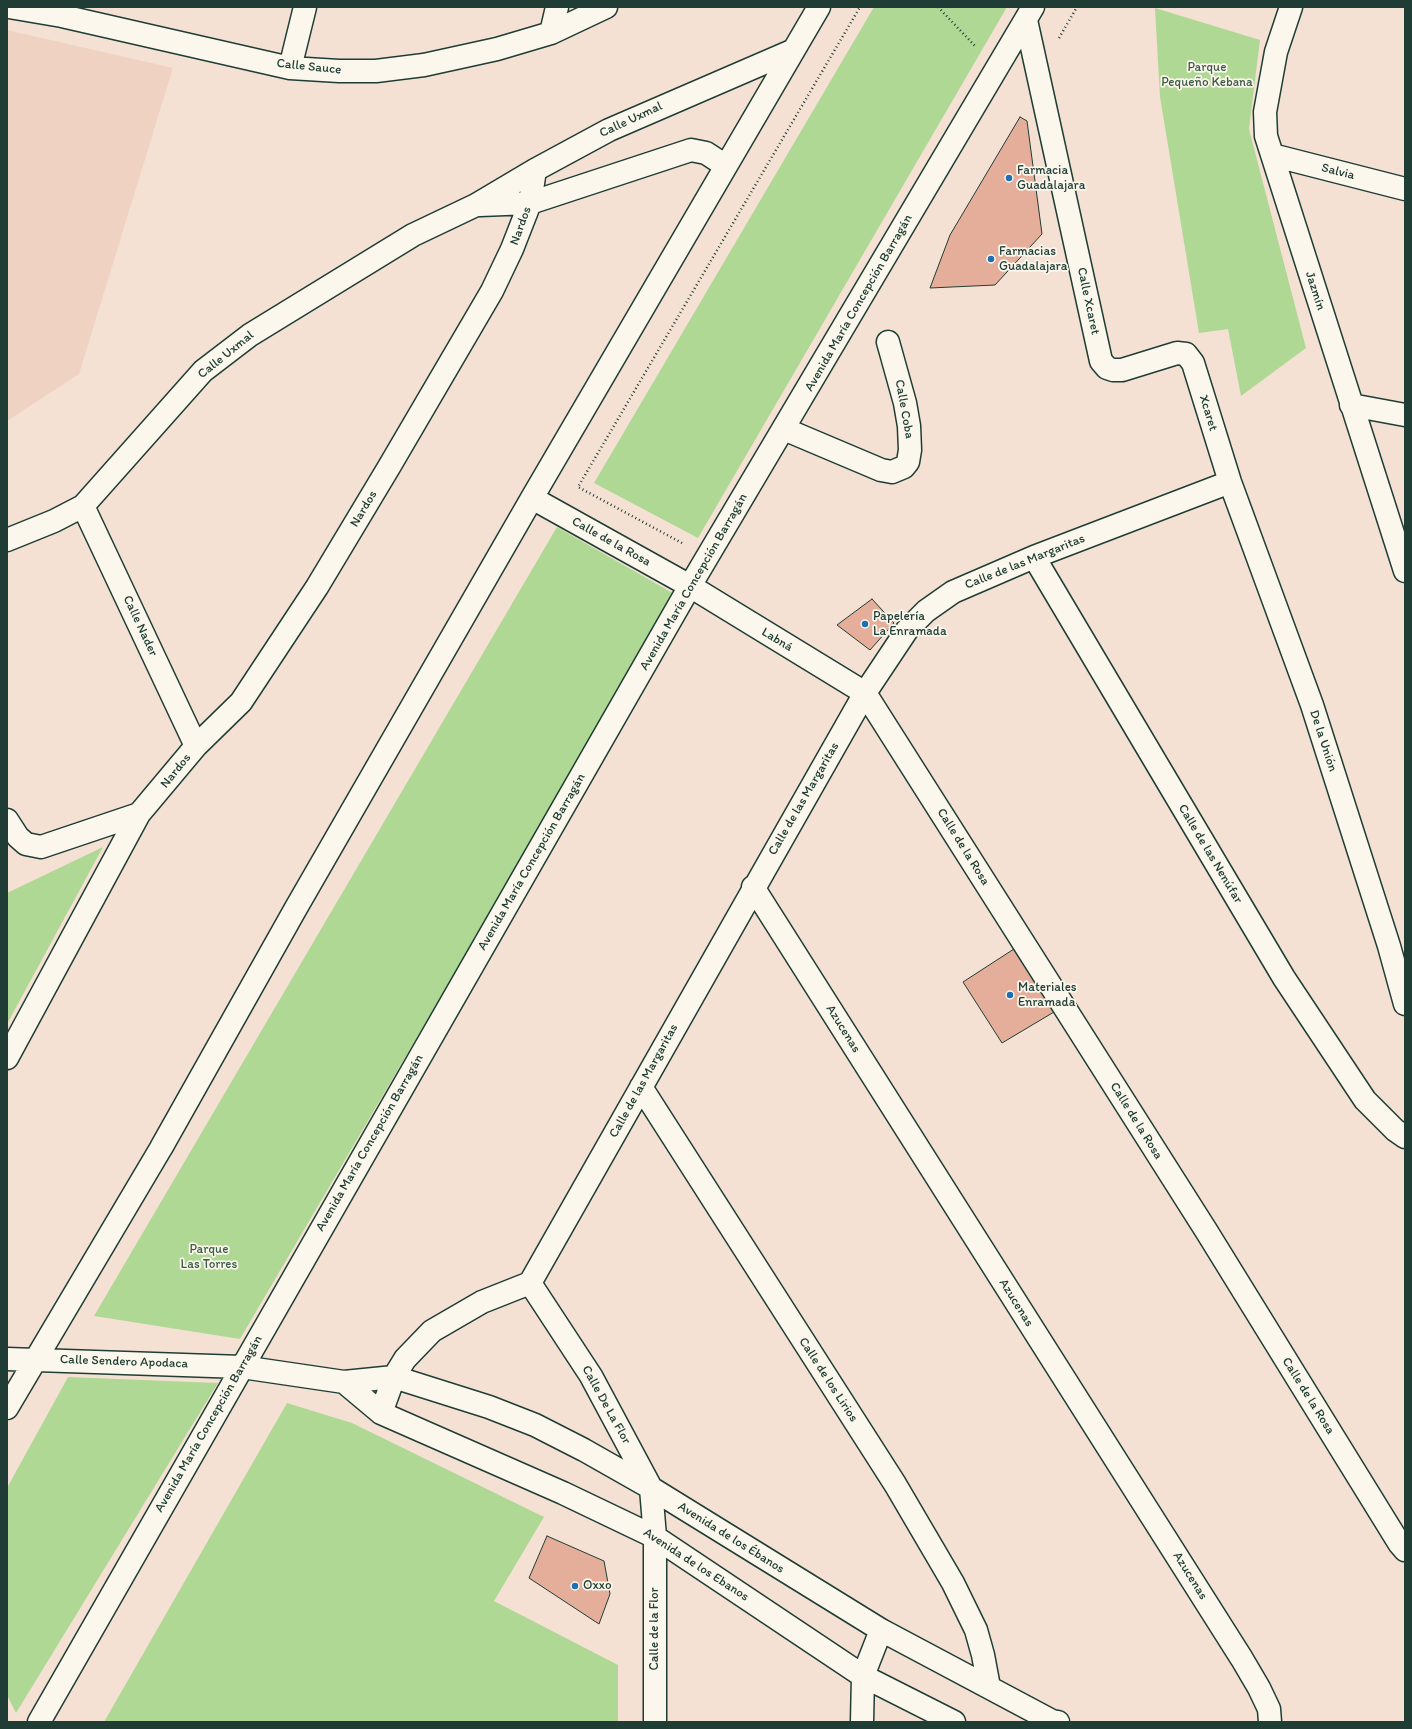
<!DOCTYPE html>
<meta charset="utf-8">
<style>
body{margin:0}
#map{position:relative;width:1412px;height:1729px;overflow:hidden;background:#f4e1d4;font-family:Itim,sans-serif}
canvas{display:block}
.frame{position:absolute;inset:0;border:8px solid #1f3d34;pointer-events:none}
</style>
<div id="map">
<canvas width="1412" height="1729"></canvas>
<div class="frame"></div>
</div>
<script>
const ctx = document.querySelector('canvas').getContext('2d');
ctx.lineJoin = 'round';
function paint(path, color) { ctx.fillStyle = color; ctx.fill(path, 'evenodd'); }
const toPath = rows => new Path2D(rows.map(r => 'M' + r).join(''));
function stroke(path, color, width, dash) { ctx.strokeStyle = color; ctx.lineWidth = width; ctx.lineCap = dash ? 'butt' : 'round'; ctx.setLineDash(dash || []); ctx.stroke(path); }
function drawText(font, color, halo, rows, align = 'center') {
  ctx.font = font + ' Itim,sans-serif'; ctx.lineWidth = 3.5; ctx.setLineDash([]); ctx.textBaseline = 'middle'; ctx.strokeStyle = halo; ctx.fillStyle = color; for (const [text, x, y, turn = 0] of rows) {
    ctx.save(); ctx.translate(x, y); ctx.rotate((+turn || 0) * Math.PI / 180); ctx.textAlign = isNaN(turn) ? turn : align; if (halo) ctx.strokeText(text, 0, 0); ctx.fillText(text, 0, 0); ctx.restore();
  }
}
const built = toPath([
 [7,30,173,68,79,374,7,421]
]);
const green = toPath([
 [874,7,1007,7,698,538,594,483],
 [1155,8,1260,40,1249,129,1306,348,1241,396,1228,329,1199,333,1160,97],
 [557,527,676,595,240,1339,94,1316],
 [103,847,7,1024,7,893],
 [68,1377,218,1383,16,1713,7,1695,7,1488],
 [287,1403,352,1423,544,1517,494,1601,618,1665,618,1722,104,1722]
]);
const building = toPath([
 [1020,117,1027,121,1042,234,995,285,930,288,950,235,1020,117],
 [872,599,894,623,870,650,837,625,872,599],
 [1017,947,1059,1009,1002,1043,963,982,1017,947],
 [547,1536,604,1561,610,1594,599,1624,529,1578,547,1536]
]);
const path = toPath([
 [938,7,976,47],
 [1059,38,1077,7],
 [682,543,578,487,860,7]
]);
const minor = toPath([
 [9,7,62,16,290,68,339,71,376,71,424,65,497,49,551,33,606,7],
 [1291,7,1276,52,1265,112,1266,136,1405,571],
 [1026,20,1101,361,1107,368,1113,370,1122,370,1177,353,1186,354,1193,363,1230,482,1312,705,1389,946,1405,1004],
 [551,33,557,7],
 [290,68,305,7],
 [1272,155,1405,189],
 [480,205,530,203,691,150,706,153,726,166],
 [1351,405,1405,415],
 [784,429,881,470,892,472,904,467,908,462,910,450,909,426,905,403,888,342],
 [532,498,690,586,865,693,1207,1232,1399,1543,1405,1550],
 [83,506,196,746],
 [7,540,54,521,83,506,203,371,250,335,413,235,476,205,535,170,609,130,794,50],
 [1034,557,1284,978,1365,1100,1395,1130,1405,1137],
 [7,820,18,837,26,844,41,847,139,814],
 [753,887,1242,1659,1259,1688,1269,1709,1270,1722],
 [7,1058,139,814,196,746,241,702,317,587,389,467,492,291,512,249,530,203,535,170],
 [641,1087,895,1484,953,1583,976,1630,983,1655,989,1687],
 [530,1283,865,693,907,630,926,611,953,592,1034,557,1230,482],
 [530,1283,591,1376,651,1488,655,1537,655,1722],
 [7,1359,242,1367,344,1382,394,1377,489,1407,535,1425,584,1450,651,1488,881,1630,1052,1721,1058,1722],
 [344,1382,381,1413,563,1493,655,1537,863,1676,954,1722],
 [7,1408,161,1148,296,908,532,498,819,7],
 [381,1413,394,1377,405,1359,432,1331,482,1302,530,1283],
 [39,1722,690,586,1033,7],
 [862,1722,863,1676,881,1630]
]);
const markers = [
 [1009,178,4,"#1f6fb2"],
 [991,259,4,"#1f6fb2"],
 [865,624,4,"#1f6fb2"],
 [1010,995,4,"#1f6fb2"],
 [575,1586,4,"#1f6fb2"]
];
const streetNames = [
 ["Calle Sauce",309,67,6],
 ["Calle Uxmal",631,120,-25],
 ["Salvia",1338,172,14],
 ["Nardos",521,226,-70],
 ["Jazmín",1315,291,72],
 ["Calle Xcaret",1088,301,78],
 ["Avenida María Concepción Barragán",859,303,-60],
 ["Calle Uxmal",226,355,-39],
 ["Calle Coba",904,409,80],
 ["Xcaret",1208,413,73],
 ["Nardos",364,509,-59],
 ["Calle de la Rosa",611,542,29],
 ["Calle de las Margaritas",1025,562,-22],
 ["Avenida María Concepción Barragán",694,582,-60],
 ["Calle Nader",140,626,65],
 ["Labná",777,640,31],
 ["De la Unión",1323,741,72],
 ["Nardos",176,771,-51],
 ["Calle de las Margaritas",804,799,-60],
 ["Calle de la Rosa",963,847,58],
 ["Calle de las Nenúfar",1210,854,59],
 ["Avenida María Concepción Barragán",532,862,-60],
 ["Azucenas",843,1029,58],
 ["Calle de las Margaritas",644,1081,-61],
 ["Calle de la Rosa",1136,1121,58],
 ["Avenida María Concepción Barragán",370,1143,-60],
 ["Azucenas",1016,1303,58],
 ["Calle Sendero Apodaca",124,1362,2],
 ["Calle de los Lirios",828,1380,57],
 ["Calle de la Rosa",1308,1396,58],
 ["Calle De La Flor",606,1405,61],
 ["Avenida María Concepción Barragán",209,1424,-60],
 ["Avenida de los Ébanos",731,1538,32],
 ["Avenida de los Ebanos",696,1565,33],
 ["Azucenas",1190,1576,58],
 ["Calle de la Flor",655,1629,-90]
];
const parkNames = [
 ["Parque",1207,68],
 ["Pequeño Kebana",1207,83],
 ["Parque",209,1250],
 ["Las Torres",209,1265]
];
const poiNames = [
 ["Farmacia",1017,171],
 ["Guadalajara",1017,186],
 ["Farmacias",999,252],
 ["Guadalajara",999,267],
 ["Papelería",873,617],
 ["La Enramada",873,632],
 ["Materiales",1018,988],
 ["Enramada",1018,1003],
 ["Oxxo",583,1586]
];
paint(built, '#f0d2c3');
paint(green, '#afd895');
paint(building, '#e5ae9b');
stroke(building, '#1f3d34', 1);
stroke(minor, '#1f3d34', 25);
stroke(path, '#1f3d34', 2.5, [1, 3]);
stroke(minor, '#fbf7ec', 22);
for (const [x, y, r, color] of markers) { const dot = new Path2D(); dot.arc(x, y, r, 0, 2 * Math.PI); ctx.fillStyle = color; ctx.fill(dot); stroke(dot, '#fbf7ec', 1.5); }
drawText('13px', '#1f3d34', '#fbf7ec', streetNames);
drawText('13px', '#3c5c47', '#fbf7ec', parkNames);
drawText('13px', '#1f3d34', '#fbf7ec', poiNames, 'left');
</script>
